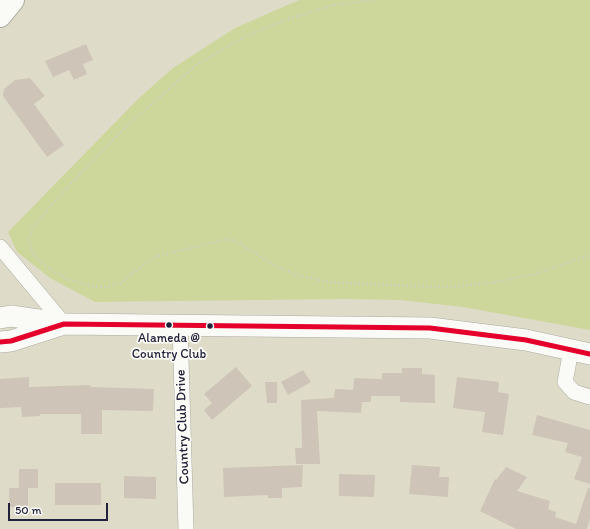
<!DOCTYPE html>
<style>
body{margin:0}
#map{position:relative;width:590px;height:529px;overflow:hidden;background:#dedcc9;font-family:Itim,sans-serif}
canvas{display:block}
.scale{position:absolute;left:8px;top:503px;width:100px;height:18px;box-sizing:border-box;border:2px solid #22223b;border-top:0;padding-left:5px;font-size:12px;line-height:14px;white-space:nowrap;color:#22223b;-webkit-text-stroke:3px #fdfcf7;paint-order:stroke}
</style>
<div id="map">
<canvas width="590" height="529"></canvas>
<div class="scale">50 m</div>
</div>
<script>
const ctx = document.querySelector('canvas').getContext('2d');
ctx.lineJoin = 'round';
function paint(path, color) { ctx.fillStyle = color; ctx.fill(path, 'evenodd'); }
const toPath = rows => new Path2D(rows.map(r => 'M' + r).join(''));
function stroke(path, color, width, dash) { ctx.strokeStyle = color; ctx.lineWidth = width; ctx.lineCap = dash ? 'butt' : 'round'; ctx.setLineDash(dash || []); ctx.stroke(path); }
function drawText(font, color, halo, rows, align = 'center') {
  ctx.font = font + ' Itim,sans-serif'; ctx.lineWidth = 3.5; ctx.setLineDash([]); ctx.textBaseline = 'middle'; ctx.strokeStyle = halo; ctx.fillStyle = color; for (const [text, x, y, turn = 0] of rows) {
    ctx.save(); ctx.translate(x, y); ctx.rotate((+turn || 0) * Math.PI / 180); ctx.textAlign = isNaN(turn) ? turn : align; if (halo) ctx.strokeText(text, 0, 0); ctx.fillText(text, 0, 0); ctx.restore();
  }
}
const green = toPath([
 [299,0,590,0,590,330,463,307,400,300,344,299,95,302,50,278,17,252,8,232,139,98,173,68,235,28]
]);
const building = toPath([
 [86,44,93,60,83,64,87,74,74,80,69,70,53,77,45,61],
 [30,78,45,96,34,104,64,145,47,157,3,96,4,89,15,80],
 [236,367,252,386,212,420,204,410,212,403,204,394],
 [402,368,422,368,422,374,435,375,435,403,400,402,400,396,371,396,371,402,362,402,361,413,317,411,320,464,296,464,295,448,302,448,301,400,334,398,335,389,353,390,354,378,382,379,382,373,402,373],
 [303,370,311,382,288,395,281,382],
 [29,377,29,387,91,385,91,387,154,389,153,411,102,410,102,434,81,434,81,414,40,414,40,416,22,417,21,407,0,408,0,379],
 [457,377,499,382,498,392,509,394,503,435,482,432,485,412,453,408],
 [265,382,277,382,277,403,267,403],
 [537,415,590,430,590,484,574,479,582,457,565,452,568,443,532,435],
 [303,465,302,487,282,488,282,498,268,498,268,495,224,497,223,468],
 [412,465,440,467,439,477,449,477,448,497,409,494],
 [506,467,527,477,517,491,550,501,548,509,556,512,555,517,576,524,588,488,590,489,590,518,587,529,516,529,480,511,495,479,496,480],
 [19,469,38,469,38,488,28,488,28,507,9,507,9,488,19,488],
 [339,474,375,475,374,497,339,496],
 [124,476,156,477,156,499,124,498],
 [55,483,101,483,101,505,55,505]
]);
const path = toPath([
 [375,0,335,5,287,19,242,38,195,66,124,128,54,202,31,230,29,241,32,253,44,265,67,279,95,287,105,287,120,283,154,257,227,239,236,241,277,267,297,275,329,282,406,286,452,287,496,282,535,274,590,255]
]);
const street = toPath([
 [0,247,64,324],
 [180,325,186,529],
 [571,350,565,382,574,392,590,397]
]);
const secondary = toPath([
 [0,318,11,316,59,323],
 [0,342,11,341,64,324,430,328,526,340,590,354]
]);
const primary = toPath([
 [0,16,13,0]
]);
const bus1 = toPath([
 [0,342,11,341,64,324,430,328,526,340,590,354]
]);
const markers = [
 [169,325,3.5,"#22223b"],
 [210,326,3.5,"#22223b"]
];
const busNames = [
 ["Alameda @",169,339],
 ["Country Club",169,355]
];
const streetNames = [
 ["Country Club Drive",183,427,-92]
];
paint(green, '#ced79b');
paint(building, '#cec4b7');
stroke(street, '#abaaa1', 16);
stroke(secondary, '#abaaa1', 22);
stroke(primary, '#abaaa1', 24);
stroke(path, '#d0cfcc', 2.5, [1, 3]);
stroke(street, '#fafaf7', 15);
stroke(secondary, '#fafaf7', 21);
stroke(primary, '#fafaf7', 22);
stroke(bus1, '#e4002b', 5);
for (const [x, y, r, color] of markers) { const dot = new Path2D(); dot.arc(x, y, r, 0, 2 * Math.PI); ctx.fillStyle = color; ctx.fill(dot); stroke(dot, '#fdfcf7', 1.5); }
drawText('13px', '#22223b', '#fdfcf7', busNames);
drawText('14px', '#22223b', '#fdfcf7', streetNames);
</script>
